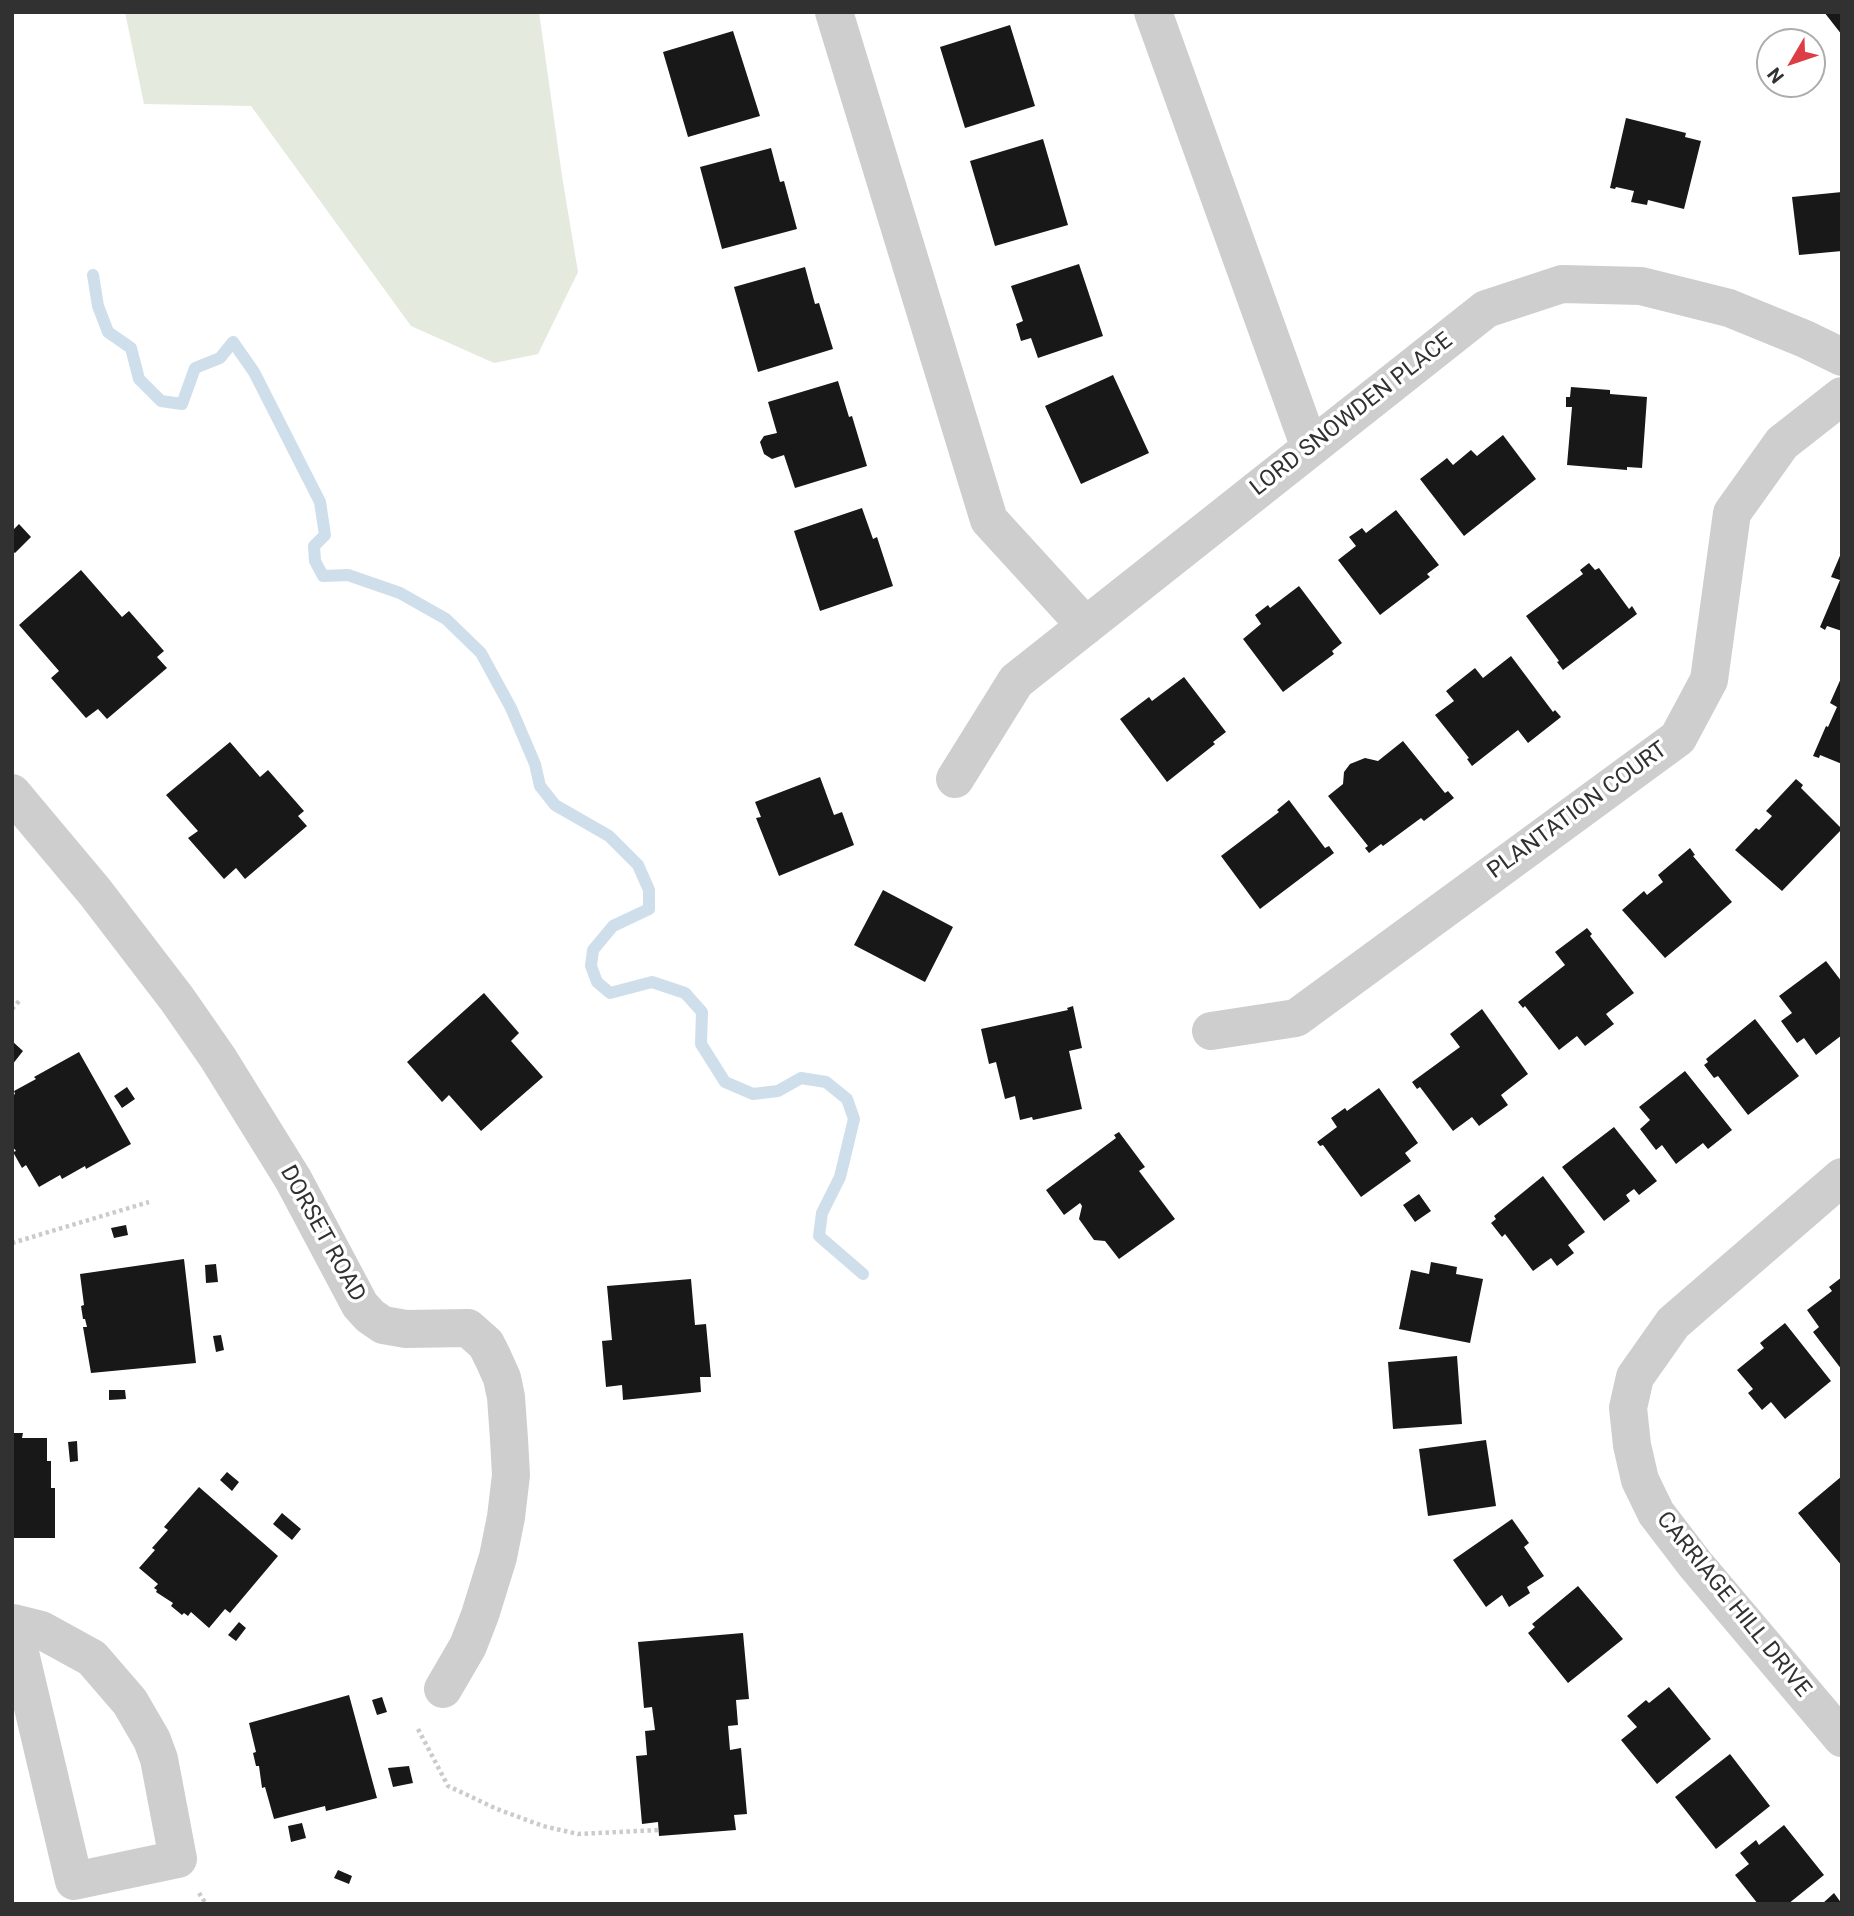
<!DOCTYPE html>
<style>
body{margin:0}
#map{position:relative;width:1854px;height:1916px;overflow:hidden;background:#fff;font-family:Roboto,sans-serif}
canvas{display:block}
.frame{position:absolute;inset:0;border:14px solid #313131;pointer-events:none}
.north{position:absolute;left:1756px;top:28px;width:70px;height:70px;box-sizing:border-box;background:#fff;border:2px solid #adadad;border-radius:50%;rotate:231deg;font-size:19px;font-weight:700;line-height:28px;text-align:center;color:#313131}
.north::after{content:'';display:block;margin:auto;width:24px;height:32px;background:#dd3e45;clip-path:polygon(50% 0,100% 100%,50% 72%,0 100%)}
</style>
<div id="map">
<canvas width="1854" height="1916"></canvas>
<div class="frame"></div>
<div class="north">N</div>
</div>
<script>
const ctx = document.querySelector('canvas').getContext('2d');
ctx.lineJoin = 'round';
function paint(path, color) { ctx.fillStyle = color; ctx.fill(path, 'evenodd'); }
const toPath = rows => new Path2D(rows.map(r => 'M' + r).join(''));
function stroke(path, color, width, dash) { ctx.strokeStyle = color; ctx.lineWidth = width; ctx.lineCap = dash ? 'butt' : 'round'; ctx.setLineDash(dash || []); ctx.stroke(path); }
function drawText(font, color, halo, rows, align = 'center') {
  ctx.font = font + ' Roboto,sans-serif'; ctx.lineWidth = 7; ctx.setLineDash([]); ctx.textBaseline = 'middle'; ctx.strokeStyle = halo; ctx.fillStyle = color; for (const [text, x, y, turn = 0] of rows) {
    ctx.save(); ctx.translate(x, y); ctx.rotate((+turn || 0) * Math.PI / 180); ctx.textAlign = isNaN(turn) ? turn : align; if (halo) ctx.strokeText(text, 0, 0); ctx.fillText(text, 0, 0); ctx.restore();
  }
}
const green = toPath([
 [125,12,539,12,562,176,578,272,538,354,494,363,411,326,251,106,144,104]
]);
const stream = toPath([
 [93,275,98,306,108,332,131,348,139,379,161,401,182,404,195,368,220,358,233,342,254,372,320,502,325,535,314,546,315,561,323,576,348,575,400,593,446,619,481,653,511,708,535,764,540,786,555,805,609,836,638,865,649,890,649,909,613,926,593,950,591,966,597,982,610,993,652,982,685,993,702,1012,701,1044,725,1082,753,1094,778,1091,801,1078,826,1082,847,1099,854,1119,840,1177,822,1213,819,1236,863,1274]
]);
const building = toPath([
 [1824,12,1842,12,1842,35],
 [1010,25,1035,106,965,128,940,47],
 [733,31,760,116,688,137,663,52],
 [1626,118,1686,133,1685,137,1701,141,1684,209,1648,200,1647,205,1631,202,1634,191,1616,187,1615,189,1610,188],
 [1043,139,1068,225,995,246,970,161],
 [771,148,780,182,784,181,797,229,722,249,700,167],
 [1842,192,1842,251,1799,255,1792,197],
 [1079,264,1103,336,1038,358,1031,338,1021,341,1016,324,1023,321,1011,286],
 [805,267,815,304,819,303,833,349,758,372,734,287],
 [1113,375,1149,453,1081,484,1045,406],
 [838,381,849,417,852,416,867,466,795,488,784,455,772,459,764,454,760,442,764,436,777,433,768,402],
 [1571,387,1610,390,1610,394,1647,397,1642,468,1627,467,1627,470,1567,465,1572,407,1566,407,1566,397,1570,397],
 [1503,435,1536,479,1464,536,1420,479,1447,458,1453,465,1471,450,1477,456],
 [862,508,873,539,877,537,893,586,820,611,794,531],
 [1396,510,1439,565,1427,574,1430,577,1380,615,1338,560,1356,546,1349,537,1362,528,1366,533],
 [19,524,31,537,15,553,12,551,12,531],
 [1842,551,1842,631,1827,626,1825,630,1820,627,1840,580,1831,577],
 [1589,563,1595,570,1599,568,1629,609,1632,606,1637,614,1563,670,1557,662,1559,661,1526,616,1583,574,1580,570],
 [81,570,122,617,129,611,164,651,157,657,167,668,107,719,98,709,86,718,51,678,59,671,19,625],
 [1299,586,1342,643,1332,651,1334,654,1283,692,1243,639,1261,624,1255,615,1268,605,1270,608],
 [1511,656,1553,712,1555,710,1561,717,1528,743,1518,730,1472,766,1467,759,1469,758,1435,715,1454,701,1446,691,1475,668,1483,678],
 [1842,676,1842,764,1820,755,1819,758,1813,756,1826,726,1828,727,1837,707,1830,703],
 [1184,677,1226,732,1213,742,1215,744,1167,782,1120,719,1149,697,1152,701],
 [1403,741,1445,793,1448,791,1454,798,1424,821,1421,818,1383,846,1381,844,1369,853,1365,848,1368,846,1328,796,1343,784,1344,772,1350,764,1365,758,1378,761],
 [230,742,260,777,268,770,304,811,298,816,307,826,245,879,236,868,224,879,188,838,198,831,166,795],
 [820,777,834,815,842,812,854,845,779,876,756,818,761,817,755,802],
 [1796,779,1803,785,1801,788,1842,829,1782,891,1735,850,1756,828,1759,830,1772,816,1766,811],
 [1289,800,1325,848,1329,846,1334,853,1260,909,1221,856,1279,812,1277,810],
 [1690,848,1695,855,1693,856,1732,902,1665,958,1622,910,1644,891,1647,895,1663,882,1658,875],
 [883,890,953,927,925,982,854,945],
 [1587,928,1592,934,1590,936,1634,993,1606,1014,1614,1024,1585,1046,1577,1036,1559,1050,1525,1006,1523,1008,1518,1002,1565,965,1555,952],
 [1826,961,1842,982,1842,1035,1816,1055,1804,1038,1797,1043,1781,1021,1792,1013,1779,996],
 [484,993,519,1033,511,1041,543,1077,481,1131,449,1095,442,1102,407,1062],
 [1073,1006,1082,1048,1069,1051,1082,1109,1033,1120,1032,1117,1020,1120,1015,1096,1005,1099,996,1062,989,1064,981,1029,1068,1010,1067,1008],
 [1482,1009,1528,1074,1501,1095,1508,1105,1479,1126,1472,1117,1453,1131,1420,1087,1417,1089,1412,1082,1460,1047,1450,1034],
 [1755,1019,1799,1076,1748,1115,1718,1076,1714,1078,1704,1065,1708,1062,1706,1059],
 [12,1041,23,1051,12,1065],
 [79,1052,131,1144,86,1169,85,1166,62,1179,60,1175,39,1187,26,1165,22,1168,13,1152,16,1151,12,1146,12,1096,15,1094,14,1091,36,1079,34,1077],
 [1685,1071,1732,1130,1708,1149,1703,1143,1676,1164,1662,1145,1656,1150,1640,1129,1650,1120,1639,1107],
 [127,1087,135,1099,122,1108,114,1096],
 [1379,1088,1418,1143,1405,1153,1411,1161,1361,1197,1323,1145,1320,1146,1317,1142,1337,1127,1331,1118,1345,1108,1347,1111],
 [1614,1127,1657,1181,1639,1195,1634,1189,1626,1195,1630,1201,1604,1221,1562,1167],
 [1119,1132,1145,1167,1139,1171,1175,1219,1119,1259,1105,1241,1094,1240,1079,1219,1082,1206,1080,1203,1064,1215,1046,1190,1116,1138,1114,1135],
 [1543,1176,1585,1232,1568,1245,1574,1253,1557,1266,1551,1258,1533,1271,1505,1234,1502,1237,1491,1223,1496,1219,1494,1216],
 [1419,1194,1431,1211,1415,1222,1403,1205],
 [126,1225,128,1235,114,1238,111,1228],
 [184,1259,196,1363,91,1373,83,1327,87,1327,85,1319,83,1319,81,1306,84,1305,80,1274],
 [1431,1262,1457,1267,1456,1274,1483,1279,1470,1343,1399,1329,1411,1270,1429,1274],
 [216,1264,218,1282,206,1283,205,1265],
 [1842,1277,1842,1370,1813,1332,1819,1327,1807,1310,1832,1291,1829,1287],
 [691,1279,695,1325,706,1324,711,1377,700,1377,701,1392,623,1400,622,1385,606,1387,602,1341,612,1340,607,1286],
 [1785,1323,1831,1381,1785,1419,1771,1402,1762,1410,1748,1393,1753,1389,1737,1370,1764,1348,1760,1343],
 [221,1335,224,1350,216,1352,213,1336],
 [1457,1356,1462,1424,1393,1429,1388,1362],
 [109,1390,125,1390,126,1399,109,1400],
 [12,1433,23,1433,22,1438,47,1438,47,1461,51,1461,51,1488,55,1488,55,1538,12,1538],
 [1486,1440,1496,1506,1428,1516,1419,1449],
 [77,1441,78,1461,70,1462,68,1442],
 [227,1472,239,1482,232,1491,220,1480],
 [1842,1476,1842,1566,1798,1513],
 [199,1487,278,1556,230,1613,225,1609,209,1628,191,1612,188,1616,184,1613,182,1615,171,1606,173,1603,156,1592,157,1590,154,1588,158,1584,139,1568,155,1550,152,1548,168,1530,164,1527],
 [282,1513,301,1529,292,1540,273,1524],
 [1512,1519,1529,1543,1524,1547,1544,1576,1527,1587,1530,1593,1509,1607,1502,1595,1486,1607,1453,1560],
 [1578,1586,1623,1639,1568,1683,1528,1633,1535,1627,1532,1624],
 [239,1622,246,1628,236,1641,228,1635],
 [743,1633,749,1699,736,1700,738,1725,728,1726,730,1750,741,1748,747,1814,734,1815,736,1830,659,1836,658,1822,642,1824,636,1756,647,1755,645,1731,655,1730,652,1707,644,1708,638,1642],
 [1669,1687,1711,1739,1657,1784,1621,1740,1637,1727,1627,1716,1646,1700,1649,1703],
 [349,1695,377,1798,326,1811,325,1806,274,1819,265,1787,262,1788,259,1766,256,1766,253,1753,256,1752,249,1723],
 [382,1697,387,1712,377,1715,372,1700],
 [1730,1754,1770,1806,1716,1849,1675,1797],
 [409,1766,413,1783,393,1787,388,1768],
 [302,1823,306,1838,291,1842,288,1826],
 [1784,1825,1824,1875,1788,1904,1758,1904,1735,1875,1749,1864,1740,1853,1756,1840,1759,1845],
 [338,1870,352,1876,349,1884,334,1878],
 [1834,1893,1842,1904,1822,1904]
]);
const path = toPath([
 [12,1009,20,1000],
 [12,1243,149,1202],
 [418,1729,448,1786,497,1809,543,1826,578,1834,659,1830],
 [199,1893,206,1904]
]);
const minor = toPath([
 [834,12,989,520,1086,626],
 [1153,12,1310,448],
 [955,779,1016,681,1486,309,1562,284,1641,286,1729,308,1805,339,1842,357],
 [12,793,95,892,177,999,218,1058,293,1179,360,1305,370,1316,383,1325,406,1329,468,1328,486,1344,493,1358,502,1378,506,1397,509,1439,511,1475,506,1517,498,1557,480,1615,468,1646,443,1689],
 [1211,1031,1296,1018,1678,738,1709,680,1732,513,1782,443,1842,396],
 [1842,1177,1673,1323,1635,1377,1628,1408,1632,1445,1640,1480,1656,1513,1695,1564,1842,1738],
 [12,1623,13,1623,41,1630,92,1658,130,1702,152,1740,159,1759,178,1859,74,1881,13,1623]
]);
const streetNames = [
 ["LORD SNOWDEN PLACE",1352,415,-38],
 ["PLANTATION COURT",1578,811,-36],
 ["DORSET ROAD",322,1234,61],
 ["CARRIAGE HILL DRIVE",1733,1605,51]
];
paint(green, '#e4eadd');
stroke(stream, '#cedfeb', 12);
paint(building, '#181818');
stroke(path, '#cbcbcb', 4.5, [3.5, 3.5]);
stroke(minor, '#cecece', 38);
drawText('23px', '#313131', '#fff', streetNames);
</script>
